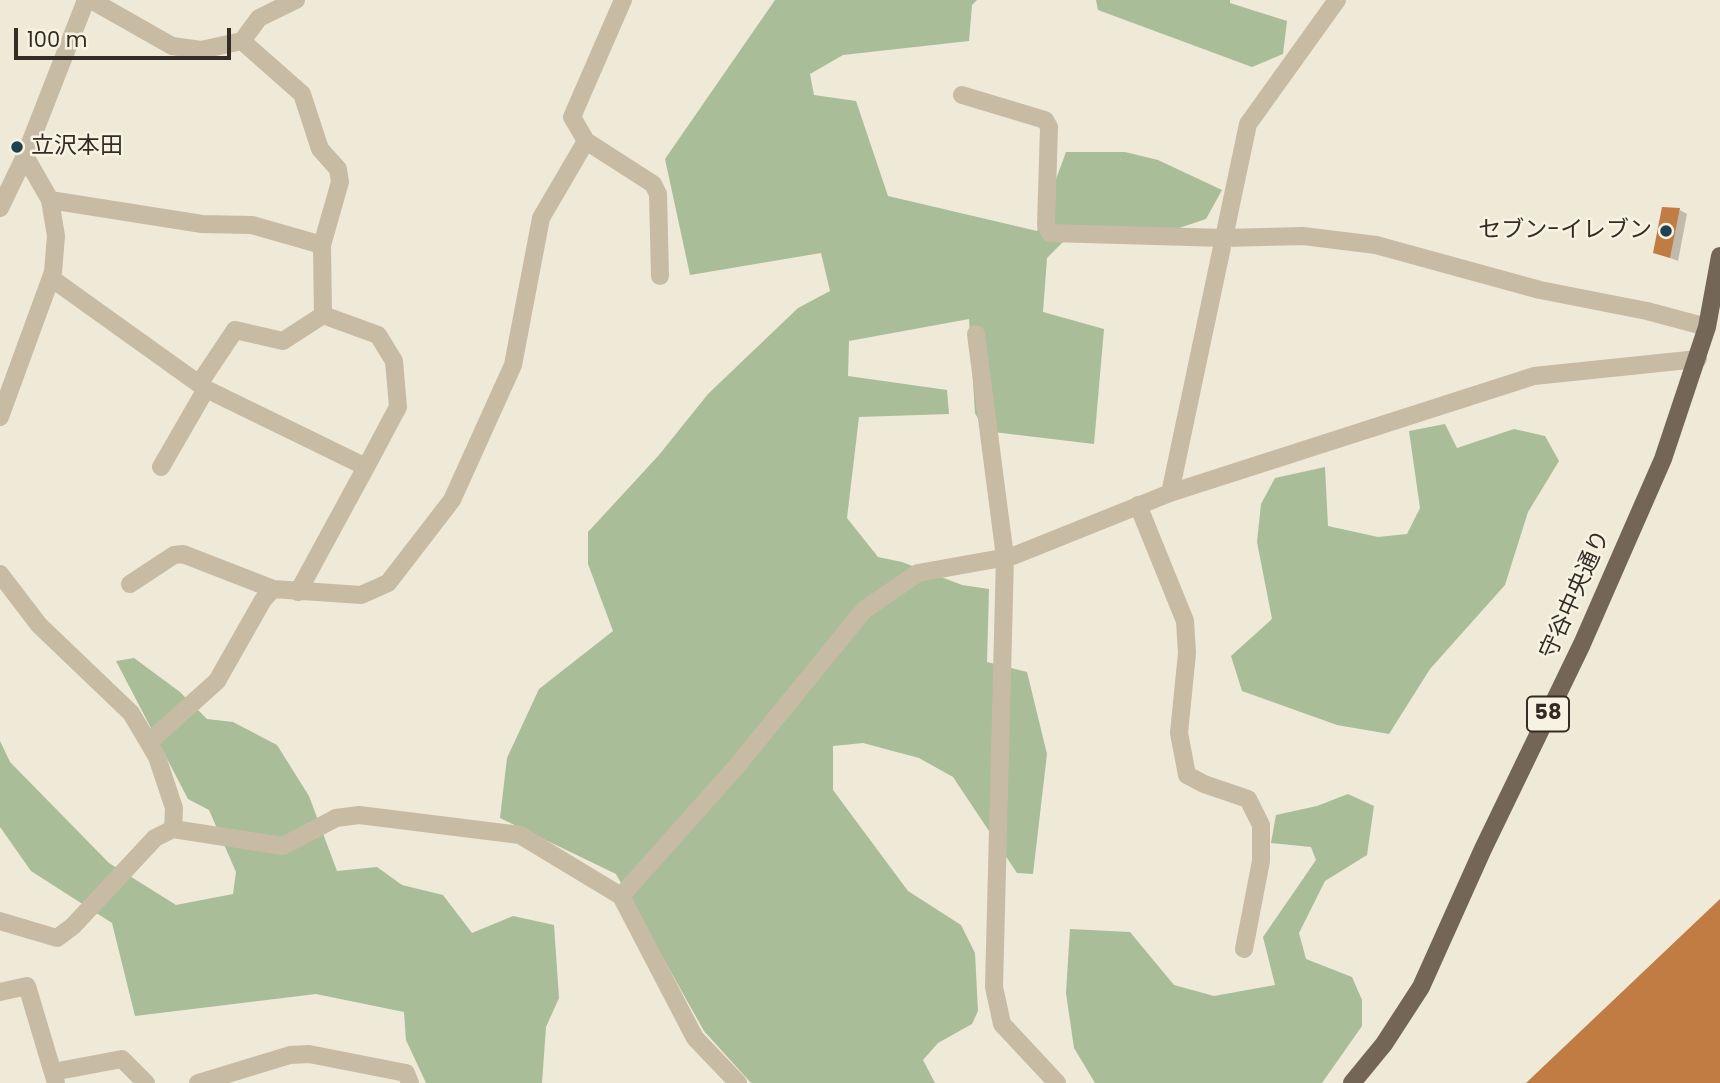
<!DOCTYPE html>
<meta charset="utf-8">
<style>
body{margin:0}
#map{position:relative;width:1720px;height:1083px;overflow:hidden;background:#efe9d7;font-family:Poppins,sans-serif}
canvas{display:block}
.scale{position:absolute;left:14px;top:28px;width:217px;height:32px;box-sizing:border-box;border:4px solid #322c25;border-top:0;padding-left:9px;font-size:21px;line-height:24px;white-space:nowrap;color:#322c25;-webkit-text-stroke:5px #f8f2e3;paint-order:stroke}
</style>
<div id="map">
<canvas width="1720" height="1083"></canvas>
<div class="scale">100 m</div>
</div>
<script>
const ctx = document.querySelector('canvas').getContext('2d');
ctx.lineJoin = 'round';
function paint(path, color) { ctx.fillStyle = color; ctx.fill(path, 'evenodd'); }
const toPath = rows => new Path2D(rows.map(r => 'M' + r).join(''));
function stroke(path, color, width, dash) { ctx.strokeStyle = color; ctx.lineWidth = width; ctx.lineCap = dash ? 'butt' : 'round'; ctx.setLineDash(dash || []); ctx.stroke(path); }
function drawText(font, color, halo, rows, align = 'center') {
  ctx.font = font + ' Poppins,"Noto Sans JP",sans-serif'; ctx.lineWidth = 5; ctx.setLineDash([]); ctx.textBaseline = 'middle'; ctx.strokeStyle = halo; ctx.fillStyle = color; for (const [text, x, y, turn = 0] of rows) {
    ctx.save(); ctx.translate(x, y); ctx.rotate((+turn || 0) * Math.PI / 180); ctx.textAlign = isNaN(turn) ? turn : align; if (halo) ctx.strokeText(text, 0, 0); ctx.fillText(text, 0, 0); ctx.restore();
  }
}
const green = toPath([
 [775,0,977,0,972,5,969,41,843,55,810,74,814,95,856,101,888,196,1037,231,1066,152,1125,152,1158,160,1222,190,1206,219,1173,230,1063,242,1047,258,1043,312,1104,329,1094,444,985,431,975,413,969,319,849,341,848,376,947,390,949,414,859,417,847,518,878,557,902,562,962,585,989,589,987,662,1027,672,1047,754,1033,874,1017,873,953,777,919,758,863,743,833,746,833,790,908,891,961,925,975,953,978,1011,972,1024,938,1043,923,1060,935,1083,751,1083,704,1031,616,874,500,818,507,758,539,689,613,631,588,564,588,532,659,455,708,394,798,308,830,291,821,253,690,275,665,159],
 [1096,0,1230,0,1230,3,1287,21,1283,54,1252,67,1098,10],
 [1445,424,1457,448,1514,429,1545,436,1559,461,1528,512,1505,585,1430,669,1389,734,1337,725,1242,691,1231,656,1272,619,1257,542,1261,504,1275,478,1325,467,1328,526,1378,537,1407,534,1420,508,1409,431],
 [134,658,180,692,207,719,233,722,277,745,309,796,337,871,377,867,402,885,443,895,472,933,513,916,554,925,559,998,546,1027,542,1083,426,1083,406,1040,404,1012,316,994,135,1016,112,923,31,871,0,827,0,741,10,762,109,863,176,905,233,894,236,872,209,810,188,799,116,661],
 [1348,794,1374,806,1367,855,1325,881,1299,933,1306,959,1352,977,1362,1000,1362,1026,1322,1083,1095,1083,1074,1048,1066,993,1070,929,1130,932,1174,985,1214,996,1275,985,1263,937,1316,860,1311,847,1271,843,1276,815,1317,806]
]);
const shadow = toPath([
 [1680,210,1687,214,1678,261,1655,252]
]);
const building = toPath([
 [1662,207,1680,208,1670,258,1653,253],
 [1720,899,1720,1083,1526,1083]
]);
const minor = toPath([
 [91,0,172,46,201,50,242,41,259,18,296,0],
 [623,0,572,117,586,141,653,184,658,194,660,276],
 [242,41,302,94,320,149,338,169,340,182,322,245,323,315,378,335,394,361,398,407,366,467],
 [962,95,1045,120,1049,127,1046,225,1050,233,1224,238,1303,236,1376,245,1540,290,1647,311,1707,327],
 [50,200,202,224,252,225,322,245],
 [0,208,25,156,86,0],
 [51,278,206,389,366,467,298,592],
 [976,334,1005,557,994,987,1002,1024,1057,1083],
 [199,384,235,330,283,341,323,315],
 [0,417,53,272,56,236,50,200,25,156],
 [161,467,206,389],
 [1170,493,1248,124,1337,0],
 [1138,505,1185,621,1187,653,1179,733,1187,775,1204,784,1248,799,1261,825,1261,861,1244,949],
 [0,574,39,625,131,713,157,757,174,808,173,829],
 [130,584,174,555,183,554,273,589],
 [149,742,217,681,263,600,273,589,361,595,388,583,452,500,513,365,541,218,586,141],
 [621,896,736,767,864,610,918,573,1013,556,1170,493,1534,376,1698,359],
 [0,921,57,938,73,926,155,838,173,829,283,846,336,818,359,815,520,835,621,896,695,1038,738,1083],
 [0,992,27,986,56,1083],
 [53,1072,122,1059,146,1083],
 [198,1083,290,1055,309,1054,406,1073,410,1083]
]);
const major = toPath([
 [1352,1083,1384,1044,1421,987,1483,849,1582,644,1663,459,1707,327,1720,256]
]);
const markers = [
 [17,147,7,"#1d4352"],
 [1666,231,7,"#1d4352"]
];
const shields = [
 [1548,714,42]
];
const shieldNames = [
 ["58",1548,714]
];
const poiNames = [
 ["立沢本田",31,147],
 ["セブン-イレブン",1652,231,"right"]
];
const streetNames = [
 ["守谷中央通り",1576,595,-66]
];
paint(green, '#a9bd98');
paint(shadow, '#0003');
paint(building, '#c17c44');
stroke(minor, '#c7bba4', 18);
stroke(major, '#746657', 18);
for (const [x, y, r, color] of markers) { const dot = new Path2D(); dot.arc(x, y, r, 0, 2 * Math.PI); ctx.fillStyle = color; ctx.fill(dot); stroke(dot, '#f8f2e3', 2.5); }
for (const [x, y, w] of shields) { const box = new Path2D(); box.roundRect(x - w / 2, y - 17.5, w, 35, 5); ctx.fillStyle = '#f8f2e3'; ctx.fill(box); stroke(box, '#322c25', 2); }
drawText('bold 21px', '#322c25', null, shieldNames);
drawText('23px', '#322c25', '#f8f2e3', poiNames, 'left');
drawText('23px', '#322c25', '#f8f2e3', streetNames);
</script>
